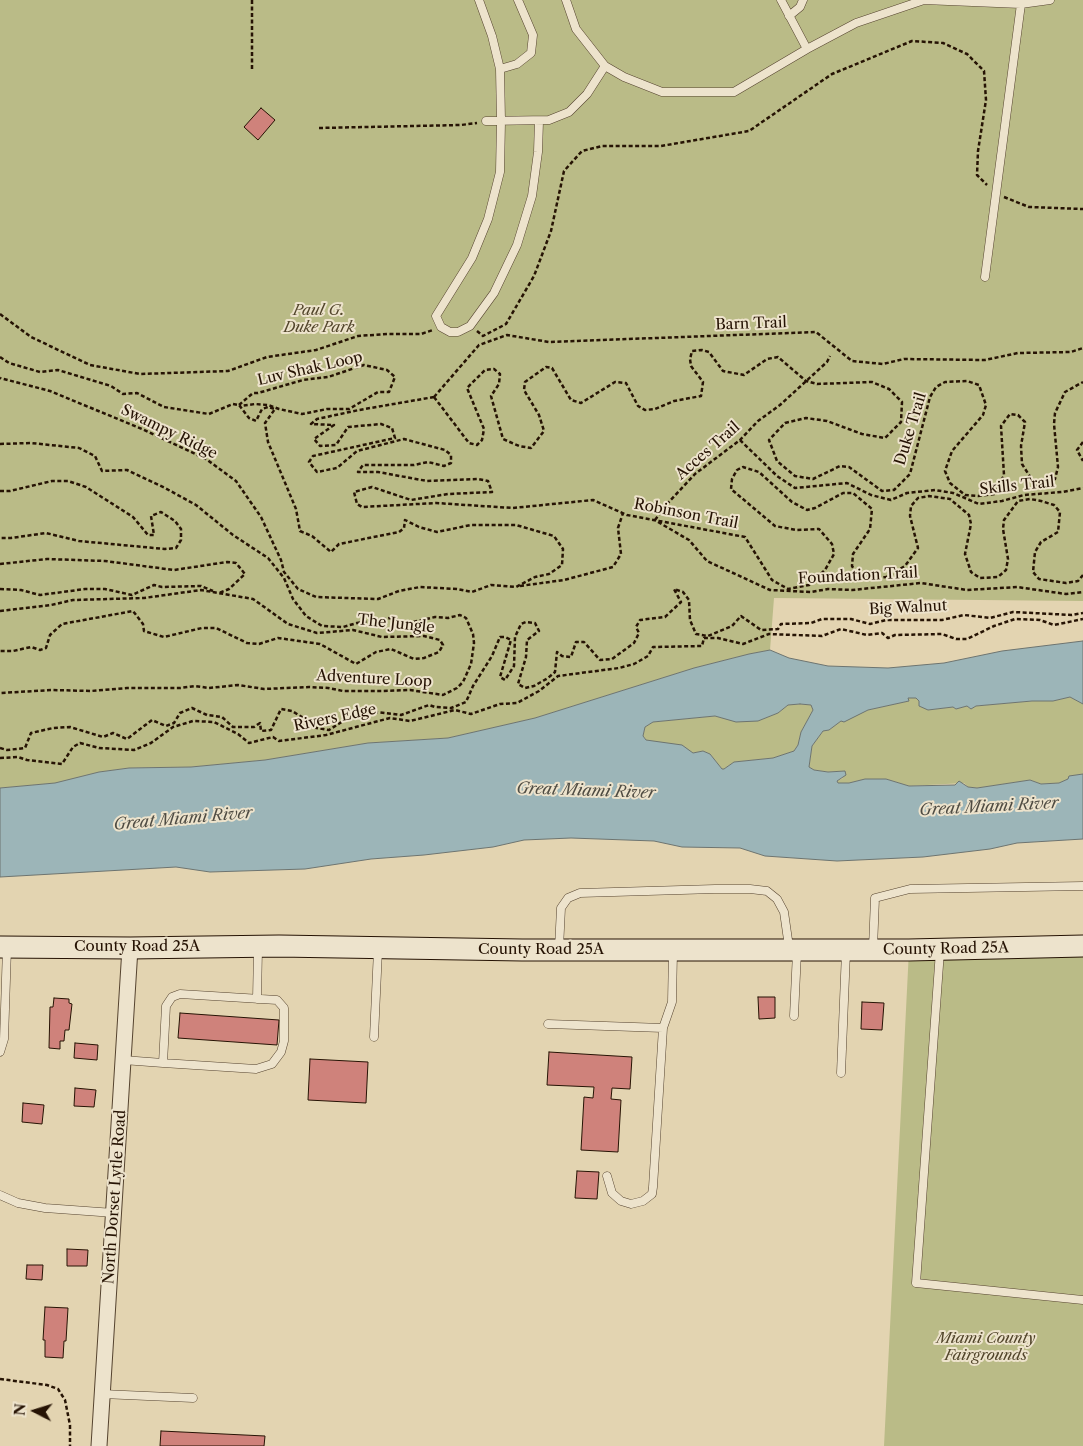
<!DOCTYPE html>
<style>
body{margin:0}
#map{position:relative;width:1083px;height:1446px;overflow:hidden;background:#e3d4b1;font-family:"Libre Caslon Text",serif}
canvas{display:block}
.north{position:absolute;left:10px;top:1386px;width:50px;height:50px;-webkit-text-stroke:4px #ede3cc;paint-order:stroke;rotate:275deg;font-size:14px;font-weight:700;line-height:20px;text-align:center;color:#261304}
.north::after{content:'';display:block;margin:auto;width:18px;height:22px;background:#261304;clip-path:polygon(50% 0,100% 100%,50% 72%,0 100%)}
</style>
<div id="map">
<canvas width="1083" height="1446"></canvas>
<div class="north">N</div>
</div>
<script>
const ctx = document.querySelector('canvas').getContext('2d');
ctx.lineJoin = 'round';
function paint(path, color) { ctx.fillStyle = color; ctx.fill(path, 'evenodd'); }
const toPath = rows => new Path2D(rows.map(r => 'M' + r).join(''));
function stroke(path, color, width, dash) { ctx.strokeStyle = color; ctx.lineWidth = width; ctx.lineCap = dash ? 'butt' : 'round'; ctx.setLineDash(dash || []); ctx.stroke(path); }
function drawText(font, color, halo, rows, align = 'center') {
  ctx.font = font + ' "Libre Caslon Text",serif'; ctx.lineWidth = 4; ctx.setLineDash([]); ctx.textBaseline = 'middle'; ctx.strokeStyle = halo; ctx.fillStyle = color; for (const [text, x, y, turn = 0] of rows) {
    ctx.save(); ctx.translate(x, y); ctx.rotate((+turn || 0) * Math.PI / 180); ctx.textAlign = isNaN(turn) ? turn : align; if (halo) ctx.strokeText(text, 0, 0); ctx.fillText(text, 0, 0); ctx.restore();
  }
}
const green = toPath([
 [0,0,1083,0,1083,601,774,598,770,650,749,654,694,668,535,718,448,738,368,743,265,760,191,767,129,768,99,772,56,783,0,788],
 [1070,697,1083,704,1083,774,1059,783,1041,784,1030,780,977,788,968,787,964,783,909,786,886,779,865,779,849,783,838,783,837,781,843,778,844,771,828,772,814,770,809,767,812,746,823,731,829,730,841,721,868,710,909,701,907,698,916,698,928,710,953,707,956,709,967,706,971,709,976,706,1032,701,1053,701],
 [800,704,812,705,813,710,801,732,798,745,794,751,773,758,734,762,724,769,722,769,710,754,703,751,693,753,646,740,643,736,645,727,653,722,715,716,736,721,758,721,778,713,788,705],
 [1083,946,1083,1446,884,1446,909,950]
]);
const water = toPath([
 [1083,641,1083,704,1070,697,1053,701,1032,701,976,706,971,709,967,706,956,709,953,707,928,710,919,706,919,701,916,698,908,698,909,701,868,710,844,722,841,721,829,730,823,731,812,746,809,767,814,770,828,772,845,771,846,775,837,781,838,783,849,783,865,779,886,779,909,786,955,785,959,781,968,787,977,788,1030,780,1041,784,1059,783,1068,779,1069,776,1083,774,1083,839,1017,843,990,849,923,857,837,861,765,856,740,848,682,847,654,841,571,838,524,840,493,847,424,855,371,859,305,869,210,872,176,867,0,877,0,788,55,783,99,772,129,768,191,767,265,760,368,743,448,738,535,718,694,668,749,654,770,650,789,658,828,666,888,668,944,663,1002,651,1083,641],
 [800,704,811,705,813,710,801,732,798,745,794,751,773,758,734,762,724,769,722,769,710,754,703,751,693,753,682,745,646,740,643,736,645,727,653,722,715,716,736,722,758,721,778,713,788,705,800,704]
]);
const building = toPath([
 [261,108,275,120,258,140,244,127,261,108],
 [758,997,775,997,775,1018,759,1019,758,997],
 [54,998,69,999,69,1003,72,1004,69,1030,65,1030,64,1041,60,1041,60,1049,49,1048,50,1007,53,1007,54,998],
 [862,1002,884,1003,882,1030,861,1029,862,1002],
 [180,1013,279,1020,277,1045,178,1038,180,1013],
 [75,1043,98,1045,97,1060,74,1058,75,1043],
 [549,1052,632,1057,630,1089,612,1088,611,1099,621,1100,618,1152,581,1150,584,1097,593,1098,594,1087,547,1085,549,1052],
 [310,1059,368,1062,366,1103,308,1100,310,1059],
 [75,1088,96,1090,94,1107,74,1106,75,1088],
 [23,1103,44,1105,42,1124,22,1122,23,1103],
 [577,1171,599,1172,597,1199,575,1198,577,1171],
 [67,1249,88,1250,87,1266,67,1266,67,1249],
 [27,1265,43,1265,42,1280,26,1279,27,1265],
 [45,1307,68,1308,66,1341,64,1341,63,1358,45,1357,45,1340,43,1340,45,1307],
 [161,1431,265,1436,264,1446,160,1446,161,1431]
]);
const path = toPath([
 [252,0,252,71],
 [319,128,461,125,477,123],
 [1004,197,1029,207,1083,209],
 [0,314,31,337,90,365,140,374,228,371,267,357,316,350,358,336,387,334,421,334,433,330],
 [477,331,483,336,506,324,534,276,551,231,564,171,582,151,602,146,661,146,749,131,832,74,912,41,943,43,967,54,984,71,986,100,978,151,977,175,987,185],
 [0,357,9,363,40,372,58,370,111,386,123,394,137,393,164,407,209,414,233,404,239,405,249,418,256,421,262,409,268,407,275,409,265,423,268,442,296,509,300,531,312,536,331,552,339,544,399,532,404,528,405,520,419,527,437,532,471,525,516,525,554,536,563,549,562,565,549,574,535,577,516,587,491,585,472,592,457,589,420,587,399,591,378,599,316,597,298,589,284,572,281,560,261,517,236,481,206,459,142,429,50,391,0,378],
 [434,397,359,410,317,419,311,424,334,425,314,439,320,446,336,445,348,427,381,424,392,428,395,438,313,456,309,462,317,472,337,468,357,451,404,439,445,450,451,455,451,463,444,466,428,462,414,465,363,465,358,472,378,472,427,481,478,479,488,481,492,492,448,494,411,500,372,487,354,492,357,504,362,507,436,503,513,508,593,500,627,515,745,537,772,580,788,589,809,585,825,570,834,554,832,544,819,529,796,530,775,526,731,489,732,479,737,470,743,467,759,472,792,502,807,510,815,508,843,493,853,493,872,509,870,529,853,554,852,566,857,574,867,579,886,577,905,566,918,548,910,516,911,506,918,498,929,496,950,499,969,515,971,524,965,554,971,572,980,578,998,577,1006,570,1008,559,1003,529,1004,520,1018,501,1030,499,1041,501,1054,505,1060,512,1058,532,1041,542,1035,552,1033,572,1039,579,1066,583,1078,581,1083,575],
 [434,397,469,443,477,445,482,440,484,429,467,388,485,370,494,369,500,374,499,384,491,396,503,439,519,446,531,448,544,431,539,415,524,390,525,382,546,367,552,368,571,400,581,403,615,382,626,383,638,406,645,410,655,409,674,401,701,396,703,382,691,366,690,359,692,351,702,350,709,352,723,371,744,375,767,359,778,357,806,381,817,384,872,382,889,389,902,402,901,422,885,438,862,434,827,421,806,418,785,423,769,440,777,461,795,476,813,479,840,466,849,467,882,491,894,490,910,474,930,397,936,387,945,382,967,381,979,385,986,405,983,415,952,451,945,471,950,483,965,495,978,496,995,494,1004,475,1001,426,1010,414,1018,415,1025,422,1021,446,1022,464,1036,486,1045,486,1055,479,1058,467,1054,424,1055,413,1065,392,1083,382],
 [434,397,479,345,507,335,549,342,816,332,852,361,883,364,904,359,985,360,1018,353,1071,352,1083,348],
 [239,405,253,393,258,393,303,380,328,377,364,365,387,370,395,377,389,392,378,392,349,409,327,409,302,414,279,409,268,405,255,404,240,406],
 [740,440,777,476,795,488,847,483,871,495,891,500,907,493,935,490,953,493,979,504,1002,501,1024,495,1062,492,1083,488],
 [1083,442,1077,450,1083,461],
 [0,444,31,443,79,448,95,456,102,471,127,470,165,488,196,505,233,535,268,558,284,578,293,599,306,616,322,626,343,627,357,623,390,618,409,623,435,617,448,618,460,615,466,618,473,634,474,643,471,664,463,682,457,688,443,695,410,690,382,691,343,691,328,688,309,687,264,689,238,685,209,688,195,686,180,688,127,688,91,691,52,690,0,693],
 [0,491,10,491,52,481,68,481,86,487,133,517,148,535,154,535,151,516,161,512,175,521,181,529,181,540,176,548,165,549,79,541,46,533,11,538,0,538],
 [655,520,667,504,695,474,740,440,758,421,780,405,827,362,830,356],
 [658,522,689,540,707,561,770,590,811,592,828,589,852,590,921,583,967,590,1017,587,1066,594,1083,592],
 [0,564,47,559,105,561,174,570,227,562,236,563,245,574,229,589,219,593],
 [520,586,564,580,613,567,621,554,618,528,623,513],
 [0,589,21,590,40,595,85,589,105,589,132,595,154,585,162,587,201,586,213,591],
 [0,611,51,605,73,600,144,598,201,590,253,599,288,624,317,633,353,630,382,637,424,636,440,640,443,645,439,652,424,658,414,659,391,649,376,652,356,664,320,644,278,638,259,644,247,643,216,628,202,628,164,637,144,631,143,624,133,611,62,624,50,635,46,648,40,650,31,647,13,651,0,651],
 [0,748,7,750,25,748,31,733,53,728,70,727,103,737,113,733,127,739,152,720,166,726,174,723,180,713,192,708,207,715,222,717,233,727,254,727,260,723,261,731,271,730,281,709,292,711,302,717,311,727,329,730,351,716,368,711,401,715,429,705,435,707,451,708,466,702,473,686,492,656,500,637,505,637,511,640,500,677,505,680,514,666,515,637,521,624,526,622,535,623,539,631,527,640,526,657,518,684,525,688,534,686,548,678,555,672,557,652,562,656,571,657,576,642,584,642,600,660,612,659,634,643,639,633,636,627,640,620,665,617,681,602,674,589,683,592,689,600,690,620,696,634,708,636,732,626,741,616,761,630,778,629,781,624,811,623,822,619,851,619,870,624,886,620,942,620,964,615,990,618,1013,612,1072,615,1083,613],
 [0,758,18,757,27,760,62,764,73,747,80,743,99,748,134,750,151,743,173,727,193,721,214,722,238,734,249,743,273,737,279,741,326,735,390,718,410,721,455,710,471,714,500,704,517,703,539,691,558,676,619,668,634,664,648,656,653,647,702,646,704,638,718,638,743,644,769,634,822,636,841,629,867,635,882,633,888,638,895,635,942,634,956,639,967,639,994,626,1015,619,1040,620,1054,625,1083,619],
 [0,1379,47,1385,58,1389,65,1400,70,1425,70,1446]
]);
const lane = toPath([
 [479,0,492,36,500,69,501,121,500,172,488,219,472,258,436,316,441,327,450,332,458,332,470,326,494,293,517,245,532,196,538,152,539,121],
 [566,0,576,29,605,66,624,77,662,92,734,92,807,49,856,23,924,0,1021,4,1050,0],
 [781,0,807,49],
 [789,16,800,7,803,0],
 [500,69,517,64,531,53,533,35,518,0],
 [486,121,549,120,569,112,587,94,605,66],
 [985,277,1021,4],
 [559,948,561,908,568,898,580,893,715,889,750,889,767,891,777,899,784,912,789,947],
 [873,948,875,898,910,889,1083,886],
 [940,951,916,1283,1083,1300],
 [257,999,258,949],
 [794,1016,797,952],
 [548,1024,663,1028],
 [374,1037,378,950],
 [0,1052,4,1039,7,948],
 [123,1060,163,1063,256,1069,272,1064,281,1052,284,1041,284,1008,277,1000,180,994,172,997,166,1006,163,1063],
 [841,1073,846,952],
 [607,1176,612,1193,621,1201,631,1204,643,1201,652,1194,653,1187,663,1028,672,1002,673,952],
 [0,1195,18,1203,45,1208,114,1213],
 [102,1394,193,1398]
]);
const street = toPath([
 [99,1446,130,948]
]);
const secondary = toPath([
 [0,947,130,948,279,946,522,950,909,950,1083,946]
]);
const parkNames = [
 ["Paul G.",319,311],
 ["Duke Park",319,328],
 ["Miami County",986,1339],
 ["Fairgrounds",986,1356]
];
const streetNames = [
 ["Barn Trail",751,324,-2],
 ["Luv Shak Loop",310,369,-13],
 ["Duke Trail",911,429,-73],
 ["Swampy Ridge",169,432,26],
 ["Acces Trail",708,451,-41],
 ["Skills Trail",1017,486,-6],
 ["Robinson Trail",686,514,11],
 ["Foundation Trail",858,576,-3],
 ["Big Walnut",908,608,-3],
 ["The Jungle",396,624,6],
 ["Adventure Loop",374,679,3],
 ["Rivers Edge",335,718,-12],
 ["County Road 25A",137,947],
 ["County Road 25A",946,949,-1],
 ["County Road 25A",541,950],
 ["North Dorset Lytle Road",115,1197,-86]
];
const waterNames = [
 ["Great Miami River",586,791,2],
 ["Great Miami River",989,807,-3],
 ["Great Miami River",183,819,-5]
];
paint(green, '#babb87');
paint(water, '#9cb5b8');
stroke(water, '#6d7470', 1);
paint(building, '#cf827b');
stroke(building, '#261304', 1);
stroke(lane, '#55432f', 9);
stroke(street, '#55432f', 17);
stroke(secondary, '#261304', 23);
stroke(path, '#261304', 2.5, [4, 2.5]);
stroke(lane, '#ede3cc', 8);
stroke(street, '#ede3cc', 15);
stroke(secondary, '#ede3cc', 21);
drawText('italic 15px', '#52452b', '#ede3cc', parkNames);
drawText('15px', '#261304', '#ede3cc', streetNames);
drawText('italic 16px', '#4f4c43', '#ede3cc', waterNames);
</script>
